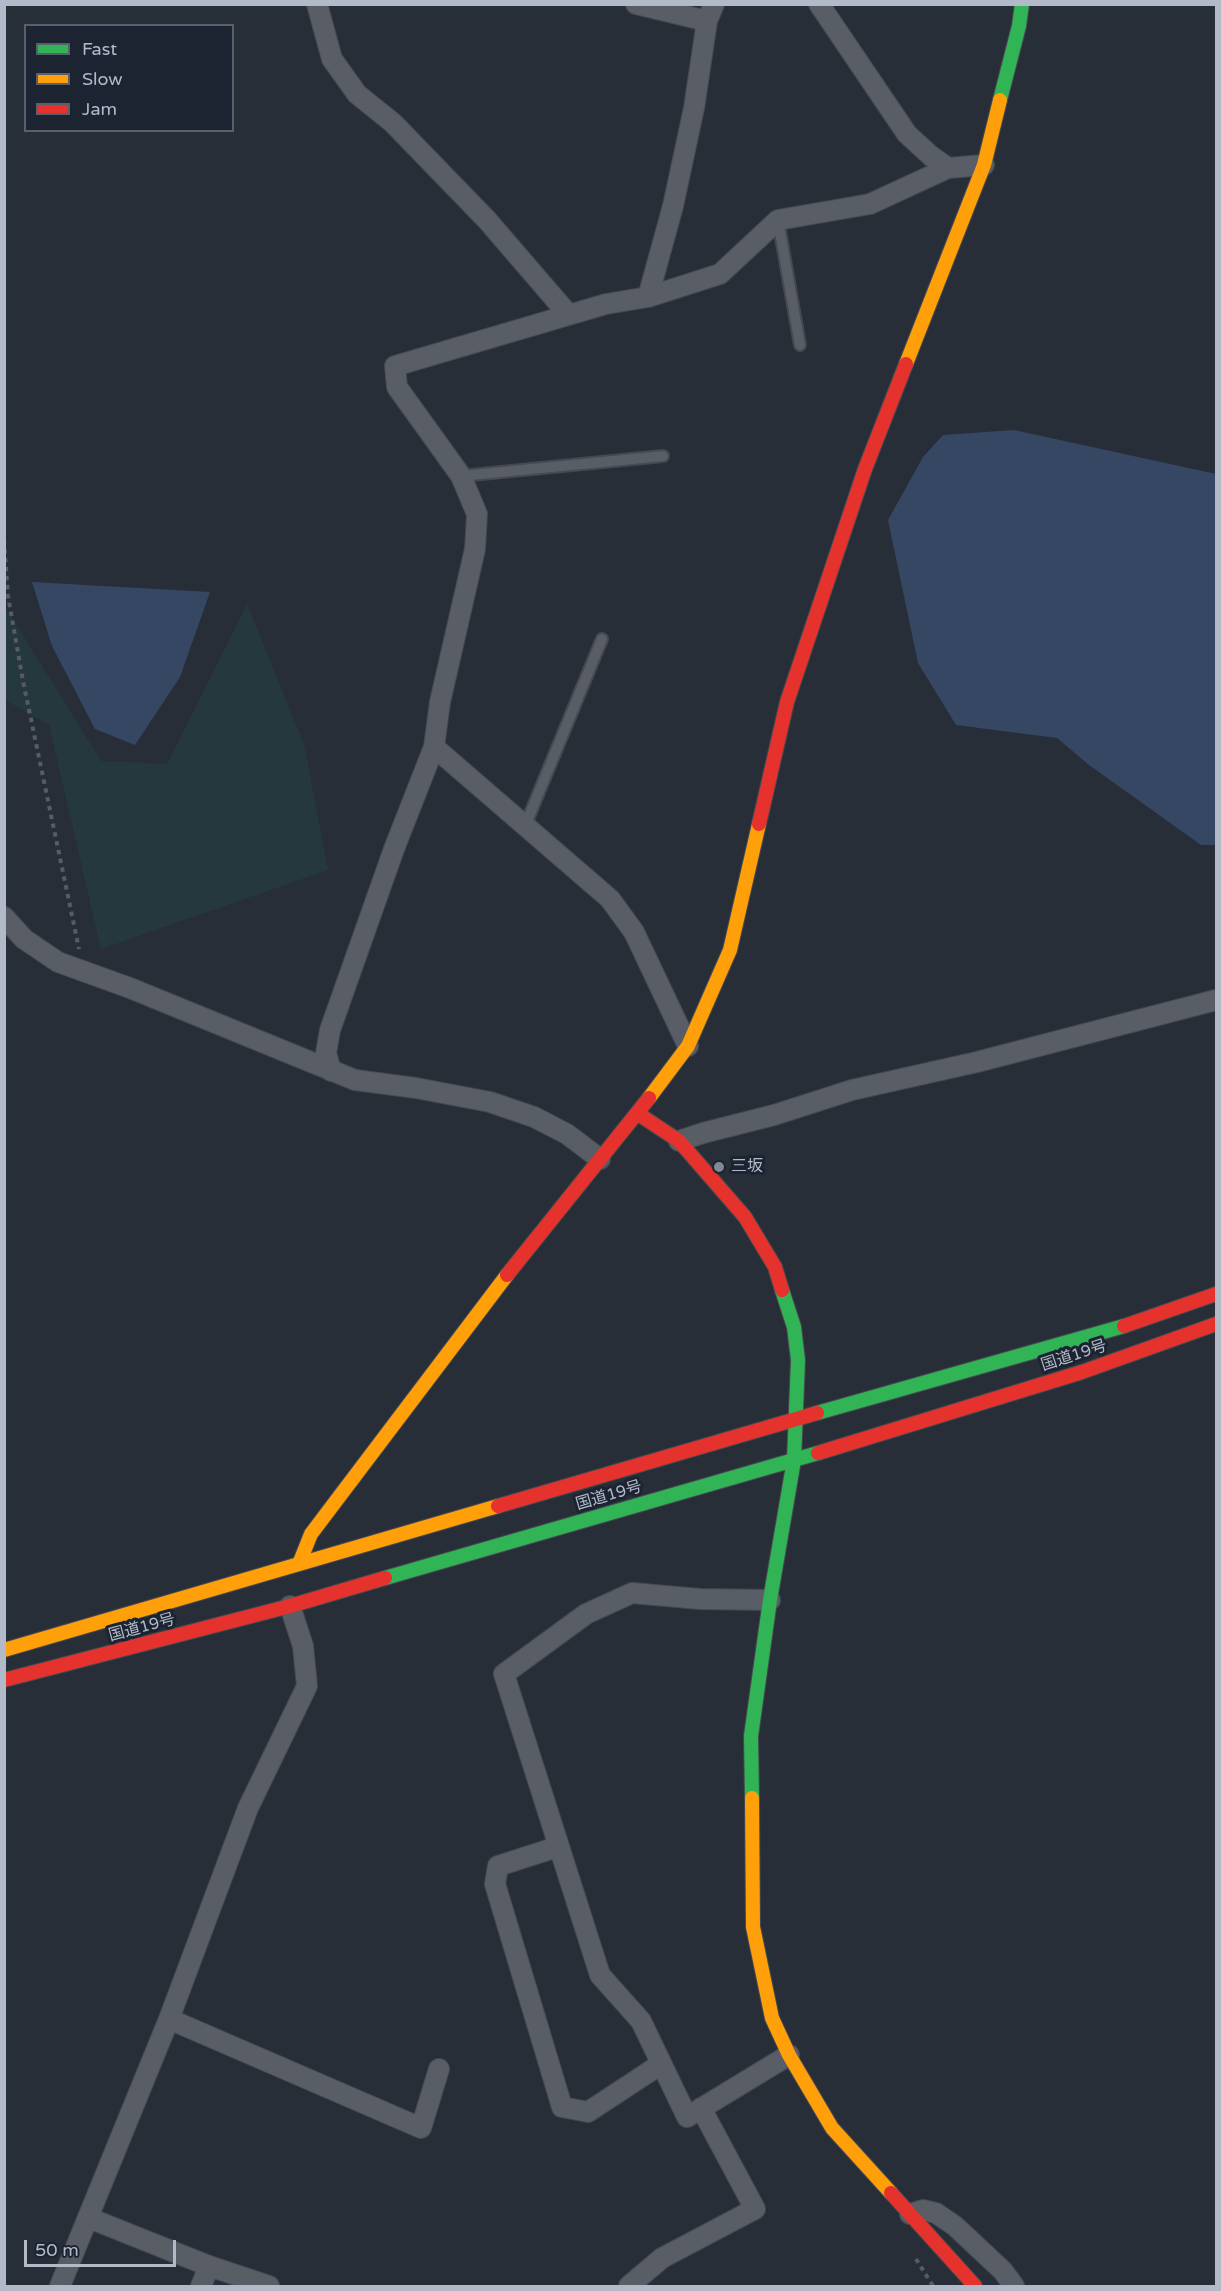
<!DOCTYPE html>
<meta charset="utf-8">
<style>
body{margin:0}
#map{position:relative;width:1221px;height:2291px;overflow:hidden;background:#282e38;font-family:"Varela Round",sans-serif}
canvas{display:block}
.frame{position:absolute;inset:0;border:6px solid #b2bac9;pointer-events:none}
.legend{position:absolute;left:24px;top:24px;width:210px;height:108px;box-sizing:border-box;background:#1c2432;border:2px solid #58606e;margin:0;padding:8px 10px;list-style:none;font-size:18px;color:#b2bac9}
.legend li{display:flex;align-items:center;gap:12px;height:30px}
.legend b{width:30px;border:2px solid #58606e}
.scale{position:absolute;left:24px;top:2240px;width:152px;height:27px;box-sizing:border-box;border:3px solid #b2bac9;border-top:0;padding-left:8px;font-size:18px;line-height:21px;white-space:nowrap;color:#b2bac9;-webkit-text-stroke:4px #1c2432;paint-order:stroke}
</style>
<div id="map">
<canvas width="1221" height="2291"></canvas>
<div class="frame"></div>
<ul class="legend">
<li><b style="height:8px;background:#30b455"></b>Fast</li>
<li><b style="height:8px;background:#ff9f0a"></b>Slow</li>
<li><b style="height:8px;background:#e5322d"></b>Jam</li>
</ul>
<div class="scale">50 m</div>
</div>
<script>
const ctx = document.querySelector('canvas').getContext('2d');
ctx.lineJoin = 'round';
function paint(path, color) { ctx.fillStyle = color; ctx.fill(path, 'evenodd'); }
const toPath = rows => new Path2D(rows.map(r => 'M' + r).join(''));
function stroke(path, color, width, dash) { ctx.strokeStyle = color; ctx.lineWidth = width; ctx.lineCap = dash ? 'butt' : 'round'; ctx.setLineDash(dash || []); ctx.stroke(path); }
function drawText(font, color, halo, rows, align = 'center') {
  ctx.font = font + ' "Varela Round","Noto Sans JP",sans-serif'; ctx.lineWidth = 6; ctx.setLineDash([]); ctx.textBaseline = 'middle'; ctx.strokeStyle = halo; ctx.fillStyle = color; for (const [text, x, y, turn = 0] of rows) {
    ctx.save(); ctx.translate(x, y); ctx.rotate((+turn || 0) * Math.PI / 180); ctx.textAlign = isNaN(turn) ? turn : align; if (halo) ctx.strokeText(text, 0, 0); ctx.fillText(text, 0, 0); ctx.restore();
  }
}
const green = toPath([
 [247,604,304,744,328,870,101,949,49,725,5,700,5,606,101,761,167,764]
]);
const water = toPath([
 [1014,430,1216,474,1216,845,1201,845,1089,765,1057,738,956,725,918,663,888,520,923,457,943,435],
 [32,582,210,592,180,677,135,745,95,729,52,646]
]);
const path = toPath([
 [4,540,8,596,23,681,79,949],
 [916,2259,933,2286]
]);
const lane = toPath([
 [778,220,800,345],
 [461,476,663,456],
 [525,826,602,639]
]);
const street = toPath([
 [317,4,332,59,357,94,393,123,487,220,568,314],
 [636,4,707,21],
 [819,4,907,134,931,156,948,168,984,165],
 [648,297,673,206,694,108,707,21,714,4],
 [434,747,610,899,634,932,688,1046],
 [4,917,24,939,58,962,130,988,355,1080,416,1088,490,1102,534,1117,567,1134,600,1159],
 [331,1071,326,1053,330,1030,394,849,434,747,440,702,475,549,477,514,461,476,397,387,395,366,606,304,648,297,720,274,778,220,870,204,948,168],
 [679,1141,703,1133,774,1115,852,1090,977,1062,1216,1000],
 [770,1600,700,1599,632,1593,586,1614,504,1674,600,1975,641,2021,687,2117,789,2055],
 [557,1847,498,1866,495,1884,562,2107,588,2112,661,2064],
 [169,2019,421,2128,439,2069],
 [910,2214,923,2210,936,2213,955,2226,1003,2271,1014,2286],
 [89,2218,209,2266,269,2286],
 [60,2286,169,2019,248,1808,307,1686,303,1646,290,1606],
 [201,2286,209,2266],
 [629,2286,662,2258,755,2209,701,2108]
]);
const fast = toPath([
 [1000,100,1019,26,1022,4],
 [817,1413,1124,1326],
 [385,1578,818,1453],
 [752,1798,751,1736,770,1600,794,1460,798,1360,794,1327,782,1290]
]);
const slow = toPath([
 [906,364,984,165,1000,100],
 [649,1098,688,1046,730,950,759,824],
 [299,1564,311,1534,507,1275],
 [4,1650,498,1506],
 [752,1798,753,1927,772,2018,789,2055,832,2128,891,2193]
]);
const jam = toPath([
 [759,824,787,702,865,469,906,364],
 [637,1113,679,1141,745,1217,775,1267,782,1290],
 [507,1275,649,1098],
 [1124,1326,1216,1294],
 [818,1453,1082,1372,1216,1324],
 [498,1506,817,1413],
 [4,1680,290,1606,385,1578],
 [891,2193,975,2286]
]);
const markers = [
 [719,1167,6,"#828996"]
];
const poiNames = [
 ["三坂",731,1167]
];
const streetNames = [
 ["国道19号",1074,1356,-18],
 ["国道19号",609,1496,-16],
 ["国道19号",142,1628,-15]
];
paint(green, '#25383e');
paint(water, '#364764');
stroke(lane, '#454951', 14);
stroke(street, '#454951', 22);
stroke(fast, '#454951', 16);
stroke(slow, '#454951', 16);
stroke(jam, '#454951', 16);
stroke(path, '#565c63', 4, [4.5, 4.5]);
stroke(lane, '#595d66', 10);
stroke(street, '#595d66', 20);
stroke(fast, '#30b455', 14);
stroke(slow, '#ff9f0a', 14);
stroke(jam, '#e5322d', 14);
for (const [x, y, r, color] of markers) { const dot = new Path2D(); dot.arc(x, y, r, 0, 2 * Math.PI); ctx.fillStyle = color; ctx.fill(dot); stroke(dot, '#1c2432', 2); }
drawText('16px', '#b2bac9', '#1c2432', poiNames, 'left');
drawText('16px', '#b2bac9', '#1c2432', streetNames);
</script>
